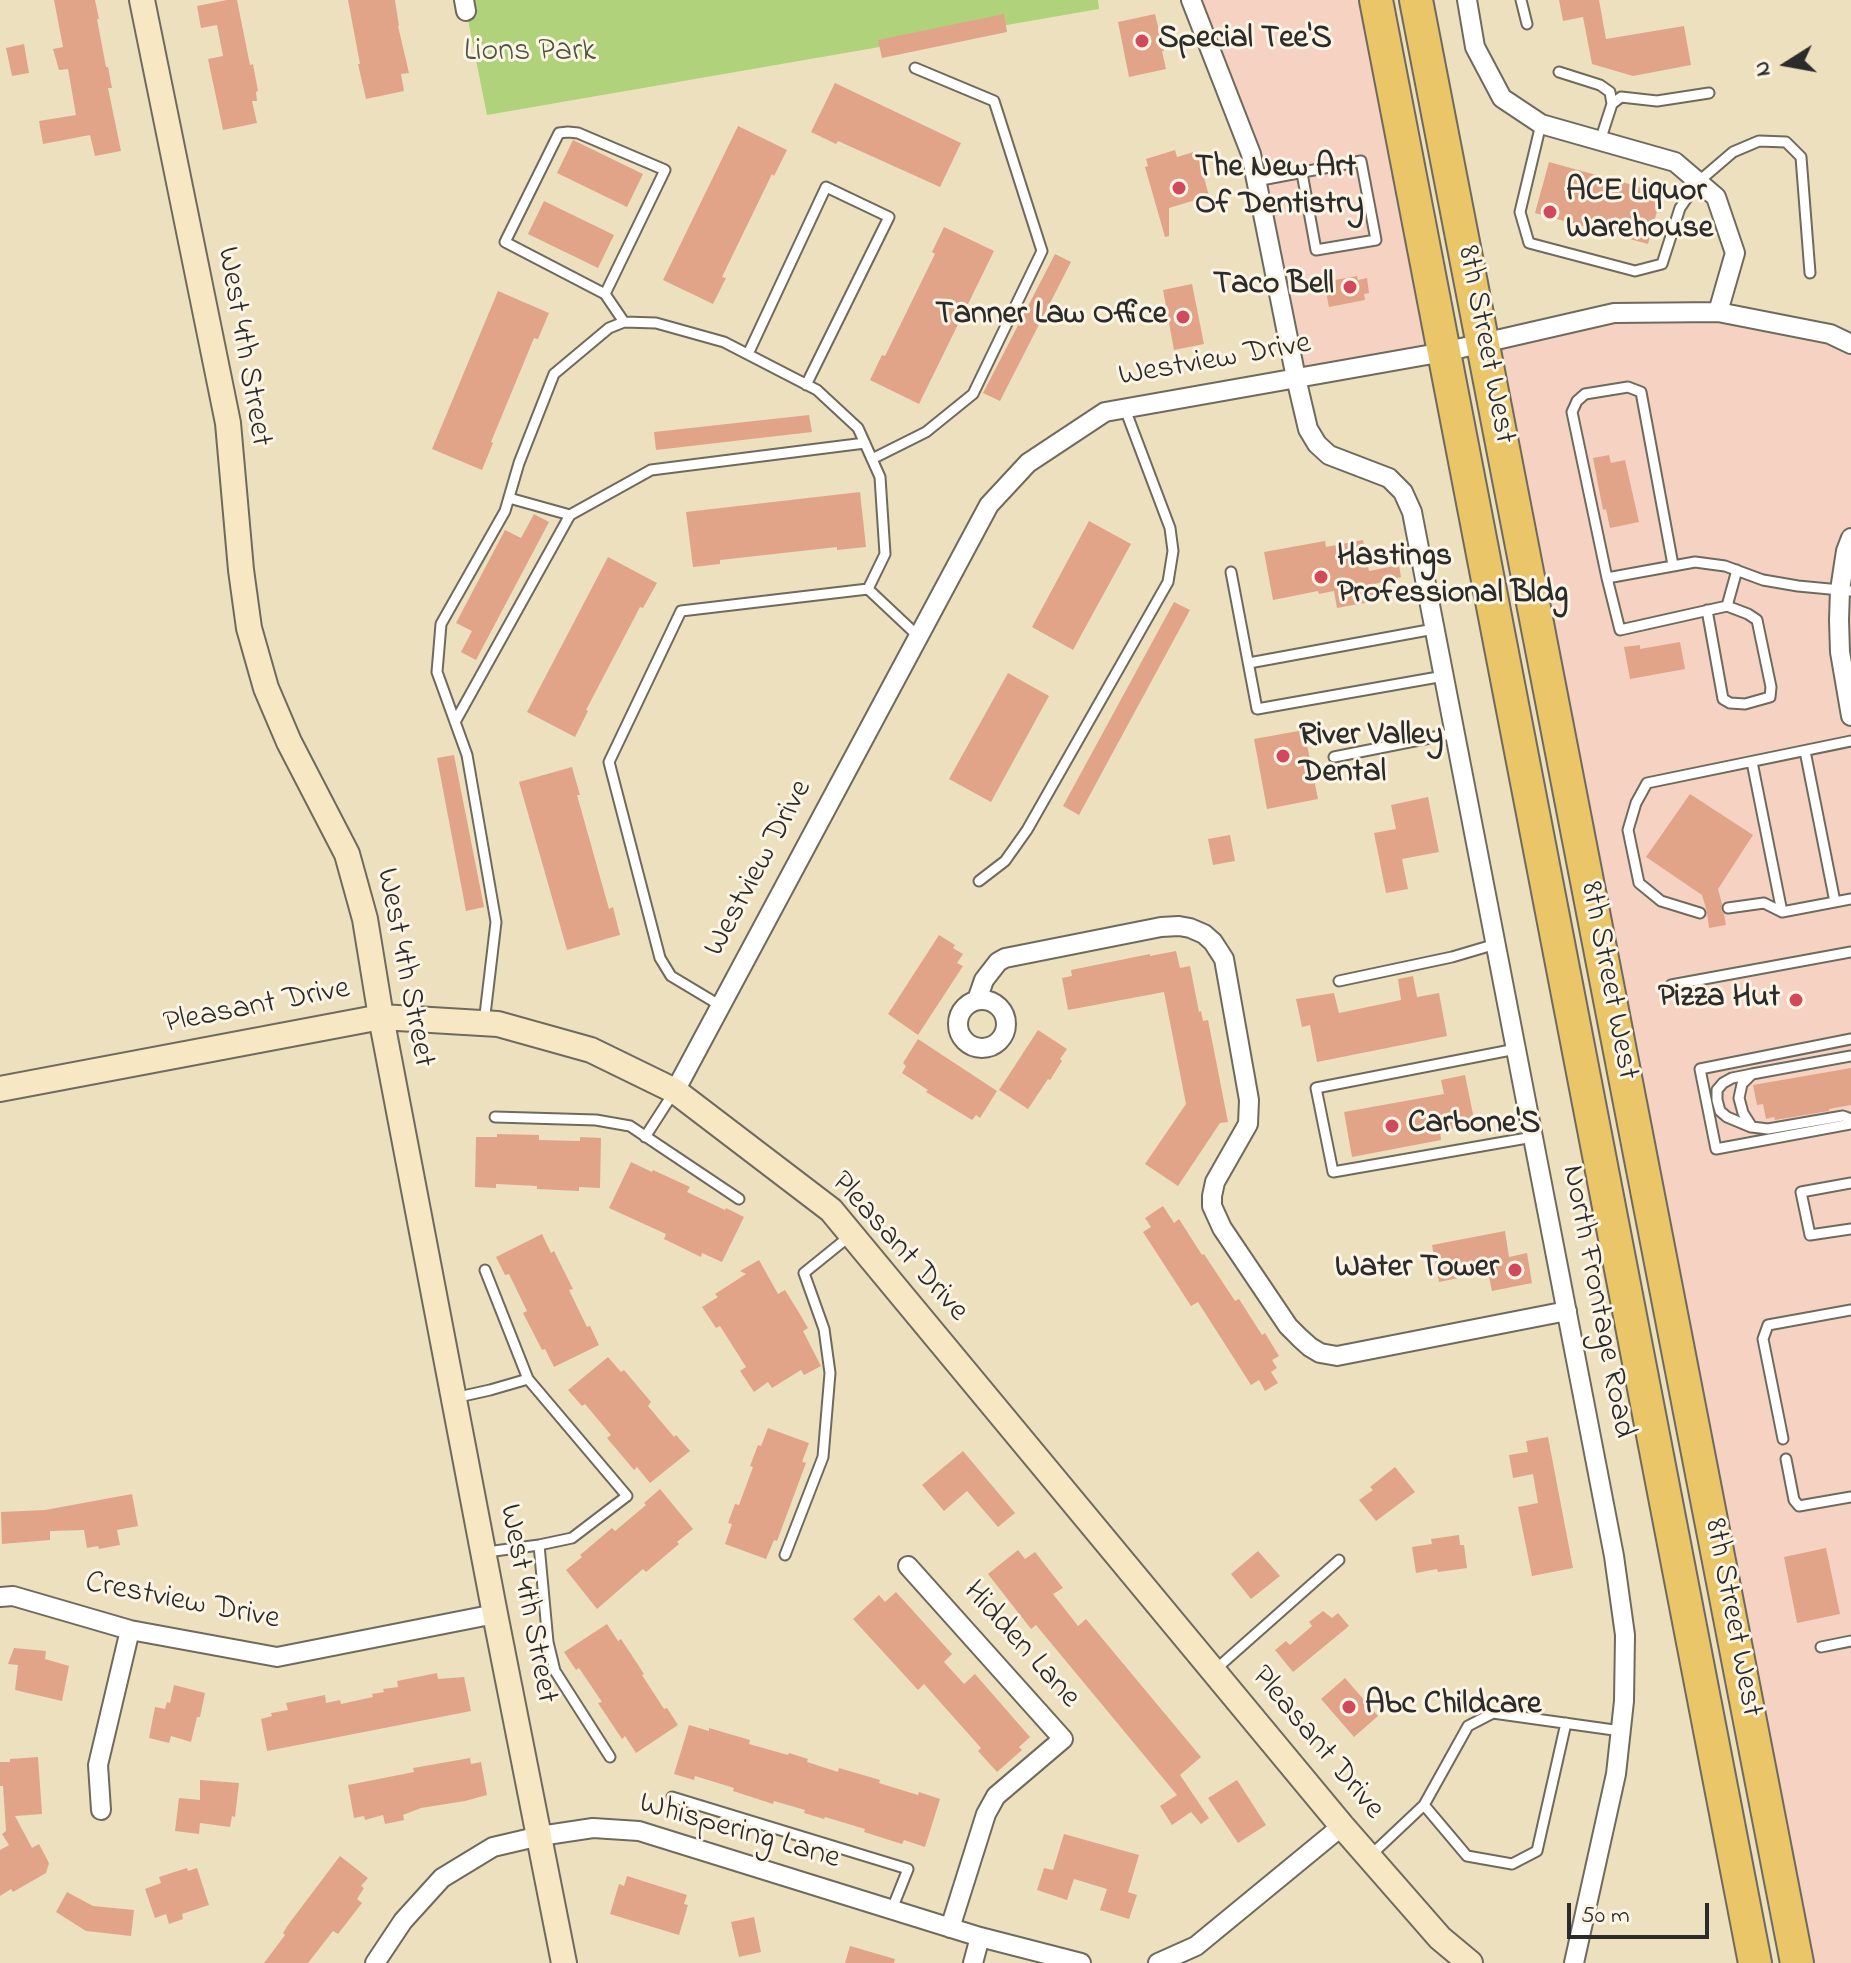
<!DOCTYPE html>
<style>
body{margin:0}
#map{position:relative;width:1851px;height:1963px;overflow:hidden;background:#ede0be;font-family:"Indie Flower",sans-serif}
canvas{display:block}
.north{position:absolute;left:1747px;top:24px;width:80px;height:80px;-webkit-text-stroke:6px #fcf5e5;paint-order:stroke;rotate:259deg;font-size:22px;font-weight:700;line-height:32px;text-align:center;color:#2b2b2b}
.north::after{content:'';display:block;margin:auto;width:28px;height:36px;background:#2b2b2b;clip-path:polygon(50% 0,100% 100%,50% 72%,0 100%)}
.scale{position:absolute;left:1567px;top:1903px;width:142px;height:36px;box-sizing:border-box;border:4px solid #2b2b2b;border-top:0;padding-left:10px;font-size:24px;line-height:28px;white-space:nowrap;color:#2b2b2b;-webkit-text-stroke:6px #fcf5e5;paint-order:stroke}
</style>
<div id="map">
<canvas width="1851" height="1963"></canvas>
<div class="north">N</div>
<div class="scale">50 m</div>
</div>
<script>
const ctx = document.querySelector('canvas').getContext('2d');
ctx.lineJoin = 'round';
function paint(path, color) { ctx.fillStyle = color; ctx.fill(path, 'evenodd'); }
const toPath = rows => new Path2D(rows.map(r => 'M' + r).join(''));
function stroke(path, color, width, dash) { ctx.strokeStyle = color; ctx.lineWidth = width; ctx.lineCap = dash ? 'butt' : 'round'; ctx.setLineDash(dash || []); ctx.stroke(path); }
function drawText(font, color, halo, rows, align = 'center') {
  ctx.font = font + ' "Indie Flower",sans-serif'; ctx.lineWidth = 6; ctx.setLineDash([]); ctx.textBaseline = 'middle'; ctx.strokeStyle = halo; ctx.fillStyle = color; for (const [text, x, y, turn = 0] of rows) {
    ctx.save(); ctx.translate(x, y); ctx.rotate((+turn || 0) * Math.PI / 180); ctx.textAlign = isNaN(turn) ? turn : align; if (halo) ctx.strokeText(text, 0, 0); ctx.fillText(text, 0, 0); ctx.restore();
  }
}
const built = toPath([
 [1191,0,1376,0,1444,352,1296,378,1251,154],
 [1718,312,1851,344,1851,1963,1797,1963,1484,343,1614,313]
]);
const green = toPath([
 [464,0,1098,0,1099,9,487,115]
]);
const building = toPath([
 [54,0,95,0,99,19,97,19,106,67,108,67,112,88,108,88,121,151,95,156,90,135,43,144,39,121,76,115,68,69,59,70,53,49,63,47],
 [227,0,237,0,250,65,253,64,258,91,256,92,257,101,252,101,257,123,223,130,208,59,223,56,217,25,201,28,197,6],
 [348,0,395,0,399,26,398,26,409,73,401,74,404,91,366,99,358,64,360,64],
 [1559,0,1599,0,1606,39,1684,26,1691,65,1633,76,1592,64,1583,17,1563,21],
 [1004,14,1007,32,882,58,878,40],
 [1155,14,1164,51,1162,51,1166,69,1129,77,1118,22],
 [24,44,29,73,12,76,6,48],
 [835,83,961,143,940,187,838,141,836,144,811,132],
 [738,126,787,150,774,176,772,174,722,277,726,278,713,304,663,280],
 [573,140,643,174,627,207,557,173],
 [1175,150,1177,157,1197,151,1209,196,1169,208,1169,236,1165,237,1145,167,1148,166,1146,159],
 [1549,162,1662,193,1648,244,1535,213],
 [544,201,614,235,598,268,528,234],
 [944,227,994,251,919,404,870,380,882,355,885,356,935,254,932,252],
 [1055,254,1071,262,1000,401,983,393],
 [1357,276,1358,280,1367,278,1369,293,1364,294,1365,300,1329,307,1324,282],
 [1192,284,1204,344,1174,350,1163,290],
 [498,291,549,313,538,339,534,338,491,442,493,443,482,470,432,449],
 [809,415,812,432,656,450,654,432],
 [1609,455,1611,463,1625,460,1639,522,1610,528,1606,509,1603,510,1593,458],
 [860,492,866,547,837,550,837,547,720,560,720,564,693,567,686,512],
 [534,514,549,522,476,660,461,652,472,631,456,623,505,530,521,538],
 [1089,521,1131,544,1073,650,1032,627],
 [1363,540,1369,571,1399,565,1401,577,1371,585,1375,601,1337,608,1334,591,1319,594,1318,591,1273,600,1264,552,1325,541,1326,547],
 [608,557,657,583,643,608,640,607,586,710,588,711,575,737,527,712],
 [1174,602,1190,610,1079,815,1063,806],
 [1680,642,1685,669,1630,679,1624,647,1640,645,1640,649],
 [1008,673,1049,696,991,802,949,779],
 [1304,730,1318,799,1267,809,1254,739],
 [454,755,484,907,466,911,437,758],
 [572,767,580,795,577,795,609,909,613,907,620,935,567,950,519,782],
 [1690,794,1753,835,1718,889,1722,904,1721,910,1724,914,1726,925,1709,928,1707,912,1702,895,1646,857],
 [1428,797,1439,852,1402,859,1408,889,1386,893,1374,833,1396,829,1391,805],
 [1230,835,1235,861,1213,865,1208,839],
 [939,935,955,945,953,948,963,954,957,963,963,966,918,1035,888,1014],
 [1176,951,1180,968,1190,966,1199,1012,1201,1011,1203,1021,1208,1020,1228,1122,1220,1123,1178,1186,1145,1164,1186,1104,1164,992,1068,1010,1062,978,1072,976,1071,970,1150,954,1150,956],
 [1413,976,1417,997,1439,993,1447,1036,1317,1062,1310,1025,1302,1027,1296,999,1334,993,1339,1013,1401,1000,1398,979],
 [1038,1030,1067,1049,1060,1059,1062,1061,1050,1080,1048,1079,1028,1109,999,1090],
 [918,1039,997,1091,980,1118,976,1115,972,1120,926,1092,928,1090,902,1073,906,1066,903,1063],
 [1851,1068,1851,1105,1829,1109,1829,1111,1775,1120,1774,1117,1766,1119,1763,1104,1757,1105,1753,1085],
 [1465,1075,1475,1124,1440,1131,1441,1140,1352,1157,1344,1112,1444,1094,1441,1080],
 [497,1134,539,1135,539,1140,580,1141,580,1137,601,1138,600,1188,579,1187,579,1191,537,1189,537,1186,496,1184,496,1188,475,1187,476,1137,497,1137],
 [631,1162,652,1172,653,1170,690,1187,687,1192,725,1210,726,1208,744,1217,722,1262,702,1253,701,1257,664,1239,666,1234,609,1208],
 [1163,1206,1174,1223,1179,1219,1202,1255,1204,1254,1235,1301,1239,1299,1262,1335,1265,1333,1279,1356,1272,1360,1277,1368,1271,1372,1278,1383,1265,1391,1259,1380,1251,1385,1198,1302,1191,1306,1143,1232,1151,1227,1145,1218],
 [1505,1231,1509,1257,1527,1253,1532,1283,1492,1291,1488,1272,1439,1282,1432,1245],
 [542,1234,551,1253,554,1251,573,1289,569,1290,587,1327,590,1326,599,1345,554,1367,545,1349,542,1350,523,1313,527,1311,509,1274,505,1275,496,1257],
 [759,1260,778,1294,785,1290,798,1311,808,1328,803,1331,821,1366,804,1375,801,1370,772,1388,768,1382,754,1392,740,1371,746,1367,720,1326,716,1328,702,1307,718,1297,715,1294,746,1274,740,1271],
 [608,1357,621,1372,624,1370,651,1402,648,1406,674,1437,676,1435,690,1451,650,1483,637,1467,634,1470,607,1438,611,1435,585,1404,582,1406,568,1390],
 [768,1428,809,1443,802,1462,806,1463,777,1541,774,1540,766,1559,725,1544,732,1524,728,1523,735,1504,739,1505,753,1467,750,1466,758,1445,761,1446],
 [1548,1437,1573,1568,1532,1576,1518,1507,1538,1503,1533,1474,1513,1478,1509,1455,1528,1452,1526,1441],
 [963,1451,1015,1513,998,1527,967,1491,944,1511,922,1485],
 [1395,1467,1415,1492,1376,1521,1359,1500,1373,1490,1370,1487],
 [660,1489,693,1529,677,1542,679,1544,646,1572,643,1569,597,1609,566,1570,582,1557,580,1555,612,1528,615,1531,646,1505,644,1503],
 [132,1494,138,1526,117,1530,120,1545,99,1549,98,1546,87,1548,84,1530,50,1531,50,1540,2,1544,1,1512,45,1510],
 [1459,1535,1460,1545,1464,1545,1467,1568,1438,1572,1437,1569,1416,1573,1412,1547,1432,1544,1431,1539],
 [1826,1548,1840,1614,1797,1623,1784,1557],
 [1018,1550,1025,1559,1035,1552,1063,1588,1053,1594,1078,1626,1086,1619,1201,1757,1180,1775,1209,1818,1201,1824,1191,1812,1172,1825,1160,1806,1177,1795,1036,1625,1031,1629,988,1574],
 [1258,1551,1280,1576,1251,1599,1231,1574],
 [896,1592,952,1654,944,1662,964,1684,975,1674,1030,1737,1019,1747,1022,1750,997,1772,978,1751,981,1748,924,1684,918,1690,853,1619,879,1595,885,1602],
 [1323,1611,1332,1618,1338,1613,1349,1626,1293,1672,1275,1650,1286,1641,1290,1645,1312,1626,1309,1622],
 [607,1624,618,1641,621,1639,644,1674,642,1675,664,1709,667,1708,678,1725,636,1753,625,1736,622,1739,598,1703,602,1702,579,1668,576,1670,564,1652],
 [14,1648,46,1651,45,1659,69,1666,62,1701,15,1690,18,1665,8,1664],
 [437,1673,438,1679,464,1677,471,1711,267,1751,261,1719,272,1716,271,1713,288,1710,286,1703,325,1695,326,1703,340,1700,341,1704,373,1697,372,1694,384,1692,383,1689,398,1687,397,1681],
 [1345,1678,1378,1716,1354,1737,1321,1699],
 [174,1685,205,1693,200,1717,197,1717,191,1742,171,1736,169,1743,149,1738,155,1707,165,1709,167,1702,170,1703],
 [689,1725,709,1731,709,1728,750,1740,749,1744,788,1755,789,1753,808,1759,807,1762,838,1772,839,1768,880,1780,879,1783,918,1795,919,1792,940,1799,925,1847,904,1840,902,1844,864,1832,865,1829,825,1817,824,1819,804,1813,805,1810,774,1801,773,1804,733,1791,734,1788,695,1776,694,1780,674,1774],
 [38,1757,42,1814,15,1816,32,1848,39,1844,49,1863,46,1873,13,1892,11,1889,0,1896,0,1850,9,1845,2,1834,6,1831,3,1786,0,1786,0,1762,10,1762,10,1759],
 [470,1758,471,1764,481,1762,487,1795,465,1801,421,1808,403,1815,404,1820,385,1824,383,1815,365,1820,364,1816,354,1818,348,1785,414,1772,413,1768],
 [200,1780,239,1783,235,1817,232,1816,230,1827,200,1823,199,1834,175,1831,179,1798,200,1800],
 [1237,1780,1266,1825,1238,1843,1208,1798],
 [1064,1834,1139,1855,1128,1892,1137,1895,1129,1919,1100,1910,1107,1889,1074,1879,1067,1900,1037,1890,1044,1868,1053,1870],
 [340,1856,368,1878,361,1886,364,1888,357,1899,362,1903,338,1934,333,1931,308,1963,264,1963,285,1935,283,1933,288,1925],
 [187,1868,188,1871,197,1868,209,1905,182,1914,183,1919,169,1924,166,1914,155,1918,145,1889,161,1883,159,1877],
 [627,1876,687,1895,684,1904,688,1905,679,1935,610,1914,619,1884,624,1886],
 [67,1892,93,1906,134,1910,131,1936,86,1931,56,1912],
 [754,1917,761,1952,739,1957,731,1922],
 [850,1946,895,1959,894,1963,845,1963]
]);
const lane = toPath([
 [1521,0,1527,24],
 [1559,72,1600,85,1610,92,1612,104],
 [1541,124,1520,212,1529,243,1635,271,1662,264,1680,208,1698,182,1733,152,1759,141,1786,142,1801,157,1810,273],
 [1600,141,1612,104,1621,97,1657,101,1709,93],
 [1256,181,1361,161,1376,240,1316,250,1302,173],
 [605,294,665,170,578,133,568,132,559,133,505,242,605,294,624,322],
 [748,354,826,187,889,217,806,385],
 [872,459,926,432,973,394,1042,251,994,101,915,68],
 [570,515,651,470,865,443],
 [1673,565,1641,392,1628,387,1585,394,1577,401,1572,412,1607,578,1620,630,1727,606,1737,570],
 [1231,572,1257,709,1444,676],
 [1607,578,1695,562,1725,566,1763,580,1798,586,1851,591],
 [1707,610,1723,699,1730,703,1745,704,1770,697,1771,687,1757,620,1748,614,1727,606],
 [1249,663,1434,629],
 [455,722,570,515,509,498],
 [1805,751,1835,902],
 [1334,757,1455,733],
 [1752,762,1782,912],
 [979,881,1005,861,1027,830,1168,582,1173,551,1170,528,1125,409],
 [1728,908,1764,903,1782,912,1851,899],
 [1700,913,1661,901,1639,883,1628,830,1636,803,1647,783,1851,741],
 [1339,981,1452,957,1496,944],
 [1671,985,1851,952],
 [721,1006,671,976,660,958,609,762,681,611,868,589],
 [484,1023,496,922,467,755,437,672,441,624,505,511,519,463,554,374,609,328,624,322,656,323,724,342,817,390,858,428,880,477,885,554,868,589,918,636],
 [1851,1039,1700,1069,1716,1149,1851,1124],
 [1516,1049,1316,1088,1333,1172,1533,1137],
 [1851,1056,1752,1074,1742,1084,1739,1098,1743,1113,1752,1127,1768,1129,1843,1116,1851,1119],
 [495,1117,596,1120,630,1126,739,1199],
 [1751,1127,1727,1117,1720,1111,1717,1100,1717,1090,1723,1083,1732,1078,1752,1074],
 [645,1137,674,1092],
 [1851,1183,1801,1192,1810,1235,1851,1229],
 [485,1270,528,1379,627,1496,572,1538,539,1545,487,1552],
 [454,1398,490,1390,528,1379],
 [1783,1439,1763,1339,1768,1325,1851,1310],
 [1786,1459,1794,1500,1799,1506,1851,1497],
 [539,1545,548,1642,555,1671,610,1757],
 [785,1555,823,1457,830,1373,824,1329,804,1273,851,1235],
 [1821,1647,1851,1641],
 [1216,1669,1339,1560],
 [672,1797,908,1869,892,1909],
 [1424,1805,1467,1856,1512,1864,1537,1851,1566,1723],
 [1371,1855,1424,1805,1468,1726,1493,1713,1621,1731]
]);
const street = toPath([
 [464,0,466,11],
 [1191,0,1251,154,1296,378,1308,429,1317,444,1329,455,1389,478,1403,492,1412,512,1614,1556,1625,1635,1624,1701,1616,1774,1574,1963],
 [1467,0,1475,47,1502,98,1541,124,1675,162,1716,197,1735,253,1718,312],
 [1851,538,1846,551,1840,590,1839,620,1840,652,1851,716],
 '958 1024a24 24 0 1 1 48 0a24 24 0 1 1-48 0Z',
 [977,1000,984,980,998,962,1005,958,1161,927,1179,926,1190,928,1204,934,1213,942,1224,959,1249,1100,1248,1124,1215,1182,1212,1196,1212,1206,1222,1228,1288,1326,1300,1338,1310,1347,1320,1353,1337,1356,1567,1311],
 [675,1091,989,505,1028,463,1105,412,1444,352,1614,313,1718,312,1830,334,1851,344],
 [908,1566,1063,1739,996,1796,986,1814,950,1928],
 [0,1597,13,1596,130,1630,277,1657,495,1614],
 [101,1810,98,1765,130,1630],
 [375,1963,403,1921,442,1878,493,1847,540,1836,593,1828,639,1831,980,1937,1081,1963],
 [973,1963,980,1937],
 [1158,1963,1196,1946,1342,1826]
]);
const secondary = toPath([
 [142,0,228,423,241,570,249,628,266,688,289,742,347,854,365,919,381,1017,495,1614,564,1963],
 [0,1089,381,1017,498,1024,591,1050,675,1091,831,1210,1342,1826,1440,1938,1470,1963]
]);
const highway = toPath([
 [1376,0,1755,1963],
 [1416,0,1797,1963]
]);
const markers = [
 [1142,41,8,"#d1495b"],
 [1179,188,8,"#d1495b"],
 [1550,212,8,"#d1495b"],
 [1350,287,8,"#d1495b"],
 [1183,317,8,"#d1495b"],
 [1321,577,8,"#d1495b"],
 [1283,756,8,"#d1495b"],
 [1796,1000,8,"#d1495b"],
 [1392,1126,8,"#d1495b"],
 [1515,1270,8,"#d1495b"],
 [1349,1707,8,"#d1495b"]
];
const poiNames = [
 ["Special Tee'S",1158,41],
 ["The New Art",1195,170],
 ["Of Dentistry",1195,207],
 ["ACE Liquor",1566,194],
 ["Warehouse",1566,231],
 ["Taco Bell",1334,287,"right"],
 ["Tanner Law Office",1167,317,"right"],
 ["Hastings",1337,559],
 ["Professional Bldg",1337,596],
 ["River Valley",1299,738],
 ["Dental",1299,775],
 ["Pizza Hut",1780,1000,"right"],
 ["Carbone'S",1408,1126],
 ["Water Tower",1499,1270,"right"],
 ["Abc Childcare",1365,1707]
];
const parkNames = [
 ["Lions Park",530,54]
];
const streetNames = [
 ["8th Street West",1484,345,79],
 ["West 4th Street",242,347,80],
 ["Westview Drive",1215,362,-10],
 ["Westview Drive",760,869,-62],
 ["West 4th Street",403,968,79],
 ["8th Street West",1607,981,79],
 ["Pleasant Drive",257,1008,-11],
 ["Pleasant Drive",898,1248,48],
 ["North Frontage Road",1596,1302,79],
 ["Crestview Drive",182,1603,11],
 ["West 4th Street",526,1604,79],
 ["8th Street West",1731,1618,79],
 ["Hidden Lane",1020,1646,48],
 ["Pleasant Drive",1316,1744,50],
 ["Whispering Lane",739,1833,16]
];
paint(built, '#f6d2c3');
paint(green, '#b0d27a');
paint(building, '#e1a489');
stroke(lane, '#6f6a5e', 13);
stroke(street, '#6f6a5e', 22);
stroke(secondary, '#6f6a5e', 28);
stroke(highway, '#6f6a5e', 36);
stroke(lane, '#fff', 9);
stroke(street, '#fff', 18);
stroke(secondary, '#f7e8c3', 24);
stroke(highway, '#ebc669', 32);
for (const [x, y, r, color] of markers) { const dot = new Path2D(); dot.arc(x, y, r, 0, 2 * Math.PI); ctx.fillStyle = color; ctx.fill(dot); stroke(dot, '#fcf5e5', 3); }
drawText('bold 32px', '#2b2b2b', '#fcf5e5', poiNames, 'left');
drawText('32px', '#4c553f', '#fcf5e5', parkNames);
drawText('32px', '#2b2b2b', '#fcf5e5', streetNames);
</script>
